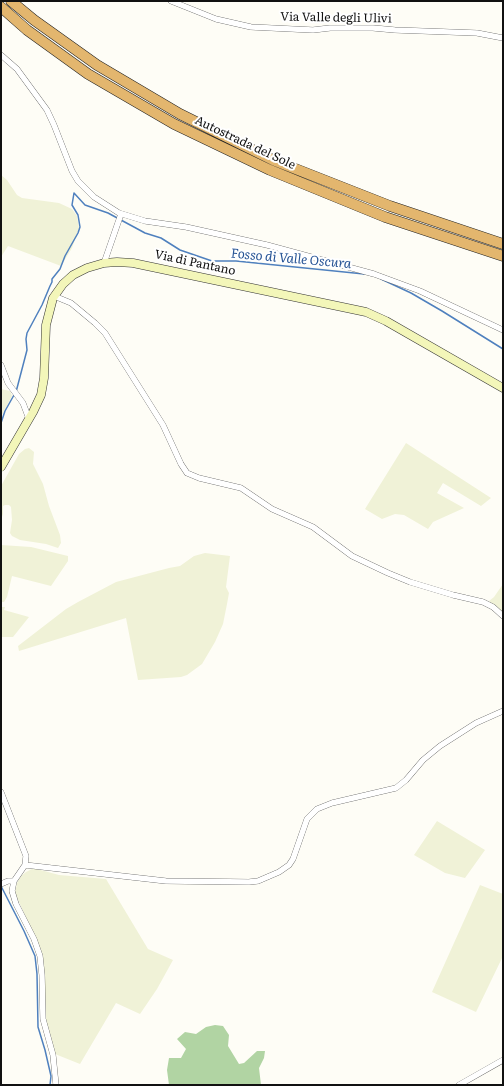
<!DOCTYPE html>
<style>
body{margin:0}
#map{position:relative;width:504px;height:1086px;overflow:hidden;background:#fefdf6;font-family:Literata,serif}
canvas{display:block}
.frame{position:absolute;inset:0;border:2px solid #111;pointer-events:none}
</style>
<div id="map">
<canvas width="504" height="1086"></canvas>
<div class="frame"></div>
</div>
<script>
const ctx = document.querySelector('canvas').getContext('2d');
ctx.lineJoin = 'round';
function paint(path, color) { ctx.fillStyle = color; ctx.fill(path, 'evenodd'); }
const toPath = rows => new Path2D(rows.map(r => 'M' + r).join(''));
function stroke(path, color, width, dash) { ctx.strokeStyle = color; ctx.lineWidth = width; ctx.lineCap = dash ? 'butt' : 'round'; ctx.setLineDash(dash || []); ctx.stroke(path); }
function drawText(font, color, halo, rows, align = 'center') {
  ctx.font = font + ' Literata,serif'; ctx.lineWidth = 4; ctx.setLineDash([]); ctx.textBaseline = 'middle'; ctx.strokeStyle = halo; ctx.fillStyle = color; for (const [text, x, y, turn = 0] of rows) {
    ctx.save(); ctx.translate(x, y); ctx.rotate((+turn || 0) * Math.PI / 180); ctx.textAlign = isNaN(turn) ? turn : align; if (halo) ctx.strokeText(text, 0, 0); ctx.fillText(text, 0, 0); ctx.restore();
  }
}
const farmland = toPath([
 [1,175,7,180,17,195,22,198,59,203,72,209,77,216,79,228,72,248,61,266,8,246,1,257],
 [1,389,10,391,12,396,1,417],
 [406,443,491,498,481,506,443,483,437,493,464,508,433,522,428,529,404,515,395,514,382,519,365,509],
 [29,448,34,452,33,464,43,484,49,506,60,535,61,543,58,548,46,544,20,540,12,536,10,533,12,520,11,507,9,505,5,505,3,506,3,514,1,520,1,486,19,454,25,449],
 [1,545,31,547,68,556,68,561,51,586,12,576,7,597,4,602,1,602],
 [205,553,230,556,226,587,229,593,227,604,223,624,215,642,202,664,187,675,181,677,138,680,126,618,19,651,18,646,66,609,78,602,116,582,169,568,180,566,194,556],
 [503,584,503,614,489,601,494,597],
 [1,607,5,607,4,610,29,617,13,637,1,637],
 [437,821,485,850,465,878,445,873,414,855],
 [32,869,37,869,59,875,106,879,148,949,173,960,157,989,140,1014,116,1003,80,1064,55,1054,46,1020,37,942,15,893,17,883,21,876,26,872],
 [480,885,503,894,503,956,476,1012,432,992]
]);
const forest = toPath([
 [215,1025,223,1026,229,1035,228,1046,239,1064,244,1063,257,1051,265,1051,264,1058,259,1068,261,1085,169,1085,167,1070,169,1058,181,1058,186,1049,177,1039,185,1032,196,1034,206,1027]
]);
const stream = toPath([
 [74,193,85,205,108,213,145,233,161,238,180,250,212,261,236,261,364,274],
 [381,279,411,293,442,311,503,349],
 [16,392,27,350,26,339,27,333,42,305,50,286,52,282,52,279,60,269,65,256,78,233,80,227,78,215,72,205,74,193],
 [1,423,5,411,14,395],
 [1,886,24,931,35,956,37,974,38,1027,45,1050,51,1076,50,1085]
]);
const street = toPath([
 [171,1,216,19,251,27,313,30,330,28,373,28,395,30,477,33,503,38],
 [1,55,17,69,47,110,54,125,72,171,78,181,94,197,119,213,145,221,186,227,267,245,374,274,420,291,503,330],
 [104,263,121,214],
 [54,296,71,303,95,323,105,333,163,425,181,464,187,473,199,478,241,488,272,509,313,527,352,556,388,573,410,582,453,595,483,602,493,607,503,616],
 [1,365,8,383,23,403,29,419],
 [1,792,26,856,25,865,14,881,12,891,16,904,34,939,40,956,42,975,43,1019,53,1055,56,1085],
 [25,865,166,881,249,882,258,881,279,872,289,865,293,859,307,819,317,809,332,803,396,788,406,780,423,760,440,746,476,723,503,711],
 [1,884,8,881,14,881],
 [459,1085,503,1060]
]);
const secondary = toPath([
 [1,467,33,412,41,395,44,378,46,325,53,298,63,284,73,275,87,268,104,263,117,262,133,263,366,312,386,321,503,388]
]);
const highway = toPath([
 [11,1,34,20,97,65,180,114,273,160,390,206,503,244],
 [1,7,27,30,88,74,174,124,270,170,385,217,503,256]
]);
const streetNames = [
 ["Via Valle degli Ulivi",336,18,1],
 ["Autostrada del Sole",245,143,25],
 ["Via di Pantano",195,263,12]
];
const waterNames = [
 ["Fosso di Valle Oscura",291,259,5]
];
paint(farmland, '#f0f2d7');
paint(forest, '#b1d4a3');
stroke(stream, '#4f80be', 1.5);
stroke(street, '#444', 6);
stroke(secondary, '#333', 9);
stroke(highway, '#222', 11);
stroke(street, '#fff', 5.5);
stroke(secondary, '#f3f6b9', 8);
stroke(highway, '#e3b66e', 10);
drawText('12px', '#111', '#fff', streetNames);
drawText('italic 13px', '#275495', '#fff', waterNames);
</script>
